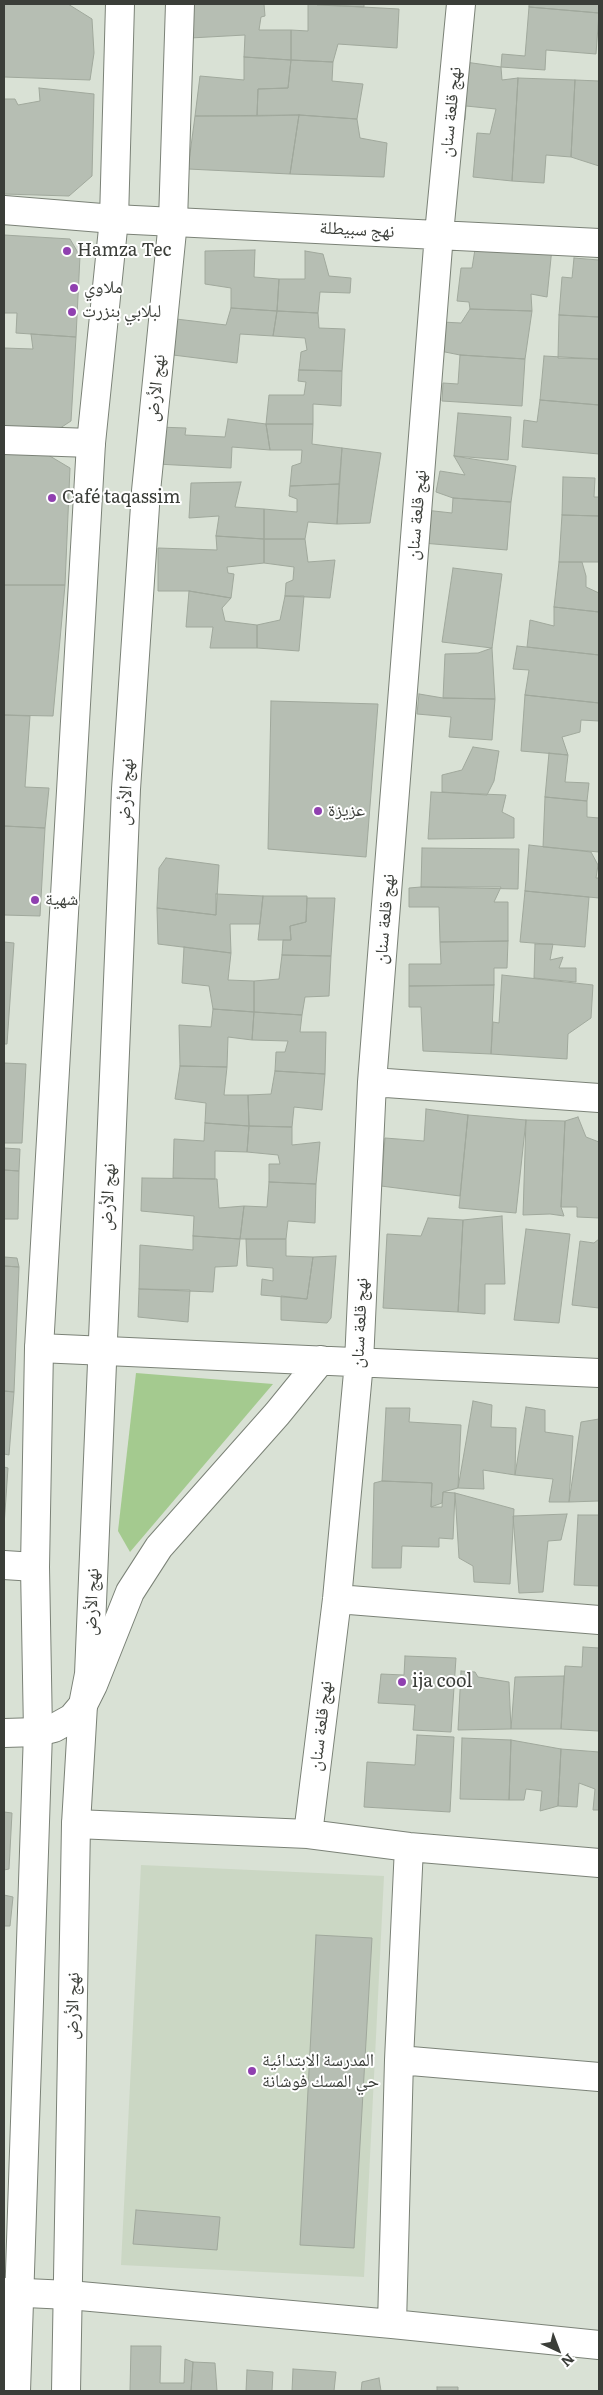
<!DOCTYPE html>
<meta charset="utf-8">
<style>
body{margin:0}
#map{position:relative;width:603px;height:2395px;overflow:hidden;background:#d9e1d5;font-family:Literata,serif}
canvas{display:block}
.frame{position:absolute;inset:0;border:5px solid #3b3e39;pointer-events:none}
.north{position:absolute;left:533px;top:2325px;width:50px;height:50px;-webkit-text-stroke:4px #fff;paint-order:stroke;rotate:137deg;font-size:14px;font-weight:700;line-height:20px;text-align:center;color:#3b3e39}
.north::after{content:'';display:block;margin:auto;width:18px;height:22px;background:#3b3e39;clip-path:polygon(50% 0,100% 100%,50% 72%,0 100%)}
</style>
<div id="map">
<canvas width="603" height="2395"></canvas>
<div class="frame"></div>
<div class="north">N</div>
</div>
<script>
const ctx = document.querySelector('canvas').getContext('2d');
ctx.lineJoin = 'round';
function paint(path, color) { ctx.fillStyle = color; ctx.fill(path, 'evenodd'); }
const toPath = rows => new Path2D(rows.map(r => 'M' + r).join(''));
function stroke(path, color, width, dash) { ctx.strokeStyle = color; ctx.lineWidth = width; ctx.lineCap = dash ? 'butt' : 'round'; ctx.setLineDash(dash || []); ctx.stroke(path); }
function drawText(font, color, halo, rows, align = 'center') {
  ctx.font = font + ' Literata,"Noto Naskh Arabic",serif'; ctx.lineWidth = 4; ctx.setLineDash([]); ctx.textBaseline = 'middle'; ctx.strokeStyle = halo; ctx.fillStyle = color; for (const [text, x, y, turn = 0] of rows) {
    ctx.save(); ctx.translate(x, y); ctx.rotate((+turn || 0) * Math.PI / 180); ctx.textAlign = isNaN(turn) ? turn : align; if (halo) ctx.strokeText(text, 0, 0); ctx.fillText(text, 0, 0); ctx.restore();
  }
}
const built = toPath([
 [141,1865,384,1876,364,2277,121,2265]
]);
const green = toPath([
 [136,1373,273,1384,130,1552,118,1531]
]);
const building = toPath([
 [4,4,68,4,92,19,94,53,90,80,4,77,4,4],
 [191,4,264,4,265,16,261,17,259,30,291,30,291,60,244,57,245,35,190,38,191,4],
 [308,4,399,9,397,48,338,44,333,62,291,60,291,30,308,31,308,4],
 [317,4,364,4,364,7,317,5,317,4],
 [529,4,599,4,599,13,529,7,529,4],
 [529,7,599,13,596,54,546,50,545,70,501,67,502,54,525,56,529,7],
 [244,57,291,60,288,88,258,89,257,116,195,116,200,76,244,80,244,57],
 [291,60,333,62,332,81,363,84,357,119,299,115,257,116,258,89,288,88,291,60],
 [458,61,501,67,502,80,518,78,512,181,473,177,477,133,490,134,496,109,466,106,465,120,448,118,458,61],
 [518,78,575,80,571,157,546,155,544,183,512,181,518,78],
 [575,80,599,81,599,166,571,157,575,80],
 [39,88,94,94,92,176,69,196,4,194,4,99,15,99,18,105,40,101,39,88],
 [299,115,290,174,188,169,195,116,299,115],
 [299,115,357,119,360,138,387,143,384,177,290,174,299,115],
 [4,235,70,239,80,256,76,337,16,333,17,313,4,313,4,235],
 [476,243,552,248,547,297,531,294,532,311,470,309,469,302,457,301,461,268,472,268,476,243],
 [255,250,254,277,279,279,277,311,231,308,231,288,205,284,205,251,255,250],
 [305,251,323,254,329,276,351,278,350,293,320,292,318,313,277,311,279,279,305,279,305,251],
 [574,258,599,260,599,317,559,315,562,277,572,278,574,258],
 [231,308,277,311,273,336,240,334,237,363,165,354,168,318,226,325,231,308],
 [470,309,532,311,525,359,460,355,440,351,442,322,461,323,470,309],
 [277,311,318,313,319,328,345,329,342,371,299,370,301,352,307,350,305,338,273,336,277,311],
 [559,315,599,317,599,359,558,358,559,315],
 [31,334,76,337,71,421,51,434,4,432,4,348,33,349,31,334],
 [460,355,525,359,522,406,442,401,443,383,458,384,460,355],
 [544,356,599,359,599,405,540,400,544,356],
 [299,370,342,371,341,406,313,404,313,424,266,424,269,395,304,395,306,382,298,381,299,370],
 [540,400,599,405,599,454,522,447,524,420,537,422,540,400],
 [458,413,511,417,508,460,454,456,458,413],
 [228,419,266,424,270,450,232,447,231,468,157,464,158,427,186,428,185,435,225,437,228,419],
 [266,424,313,424,312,444,342,448,339,484,290,486,292,466,301,463,302,450,270,450,266,424],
 [4,448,38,449,70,468,65,585,4,585,4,448],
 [342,448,381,453,370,523,337,524,342,448],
 [454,456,516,466,511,502,453,498,436,492,440,471,465,475,454,456],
 [563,477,595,478,594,497,599,497,599,516,562,515,563,477],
 [241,482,235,507,264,509,264,539,216,536,219,516,189,518,191,483,241,482],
 [339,484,337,524,308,522,305,539,264,539,264,509,297,512,297,499,289,496,290,486,339,484],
 [453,498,511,502,507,550,422,543,425,510,452,513,453,498],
 [562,515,599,516,599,562,559,562,562,515],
 [216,536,264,539,264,563,227,567,228,573,234,574,231,598,189,591,158,591,158,548,217,550,216,536],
 [264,539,305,539,308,562,335,560,330,598,285,596,286,583,293,580,294,567,264,563,264,539],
 [559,562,582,562,586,576,586,587,599,593,599,612,554,607,559,562],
 [453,568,502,574,492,648,442,642,453,568],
 [4,585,65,585,53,716,4,715,4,585],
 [189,591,231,598,222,608,225,621,257,625,257,648,210,648,213,627,186,627,189,591],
 [285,596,304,596,299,651,257,648,257,625,280,620,285,596],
 [554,607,599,612,599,655,527,647,530,620,554,626,554,607],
 [517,646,599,655,599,703,525,695,529,670,513,669,517,646],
 [492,648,495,699,443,698,445,654,478,653,492,648],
 [419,694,443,698,495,699,492,740,449,737,451,717,417,714,419,694],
 [525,695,599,703,599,721,581,720,580,732,562,737,568,755,521,751,525,695],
 [271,701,378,704,366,857,268,849,271,701],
 [4,715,30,716,25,787,49,788,45,828,4,826,4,715],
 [473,747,499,751,494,781,487,795,442,792,442,775,462,770,473,747],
 [549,753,568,755,565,782,589,783,587,801,545,797,549,753],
 [431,792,506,795,502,812,514,818,514,838,428,839,431,792],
 [545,797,587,801,587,817,599,818,599,852,543,847,545,797],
 [4,826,45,828,40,916,4,915,4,826],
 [529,845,591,852,598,865,596,878,599,878,599,898,525,891,529,845],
 [422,848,519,849,518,889,421,887,422,848],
 [166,858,219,865,216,915,157,908,159,868,166,858],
 [421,887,501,887,494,902,508,902,508,941,440,942,439,907,409,907,409,888,421,887],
 [525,891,589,897,585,947,520,942,525,891],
 [216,894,263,896,260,924,230,924,231,953,158,944,157,908,216,915,216,894],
 [263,896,307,896,306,922,290,926,291,940,258,940,263,896],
 [307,898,335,898,331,956,282,955,283,940,291,940,290,926,306,922,307,898],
 [508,941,507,968,494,968,494,985,409,986,409,964,441,964,440,942,508,941],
 [4,942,14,943,7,1044,4,1044,4,942],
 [535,944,553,944,550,960,563,957,559,968,576,968,576,982,534,978,535,944],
 [184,947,231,953,228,980,254,981,254,1012,213,1009,209,986,182,983,184,947],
 [282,955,331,956,329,996,305,997,302,1015,254,1012,254,981,279,979,282,955],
 [502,975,593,985,591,1018,568,1034,567,1059,491,1054,493,1022,499,1023,502,975],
 [494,985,491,1054,423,1051,421,1007,409,1007,409,986,494,985],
 [213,1009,254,1012,252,1040,228,1037,227,1067,180,1066,179,1025,211,1027,213,1009],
 [254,1012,302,1015,300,1032,326,1032,325,1074,275,1071,276,1052,285,1052,288,1041,252,1040,254,1012],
 [4,1063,26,1064,22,1143,4,1143,4,1063],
 [180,1066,227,1067,224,1095,248,1095,249,1126,205,1123,206,1103,175,1099,180,1066],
 [275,1071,325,1074,322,1110,294,1107,292,1127,249,1126,248,1095,271,1094,275,1071],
 [426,1109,468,1115,460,1196,381,1186,385,1138,424,1141,426,1109],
 [468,1115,526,1120,516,1213,459,1208,468,1115],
 [578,1117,586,1137,599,1142,599,1218,577,1217,577,1207,561,1207,565,1121,578,1117],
 [526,1120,565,1121,561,1207,564,1216,550,1214,523,1215,526,1120],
 [205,1123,249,1126,247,1152,215,1151,215,1179,173,1178,174,1139,204,1141,205,1123],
 [249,1126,292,1127,292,1145,320,1142,316,1184,269,1182,269,1164,280,1164,278,1155,247,1152,249,1126],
 [4,1148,20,1149,19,1171,4,1170,4,1148],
 [4,1170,19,1171,18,1219,4,1219,4,1170],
 [142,1178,217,1179,219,1208,244,1206,240,1239,193,1236,194,1216,141,1211,142,1178],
 [269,1182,316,1184,315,1223,288,1221,286,1239,240,1239,244,1206,267,1207,269,1182],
 [502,1216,505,1284,485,1284,485,1314,458,1312,463,1220,502,1216],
 [428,1218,463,1220,458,1312,383,1308,387,1234,421,1236,428,1218],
 [526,1229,570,1234,559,1323,514,1320,526,1229],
 [193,1236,240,1239,237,1266,215,1267,213,1292,139,1289,140,1245,193,1250,193,1236],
 [246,1239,286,1239,286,1256,313,1257,307,1299,261,1295,262,1279,273,1281,273,1268,247,1266,246,1239],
 [599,1239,599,1308,572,1305,580,1241,594,1243,599,1239],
 [336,1256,331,1318,327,1323,281,1320,281,1296,307,1299,313,1257,336,1256],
 [4,1257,17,1258,19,1267,4,1266,4,1257],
 [4,1266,19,1267,14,1392,4,1391,4,1266],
 [139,1289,190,1290,188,1322,138,1317,139,1289],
 [4,1391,14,1392,9,1455,4,1454,4,1391],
 [473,1401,492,1405,491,1427,516,1428,515,1475,483,1470,484,1489,458,1488,473,1401],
 [526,1407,545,1410,545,1432,573,1436,569,1502,549,1502,553,1479,515,1475,526,1407],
 [386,1408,410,1408,409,1422,461,1425,458,1488,443,1492,442,1503,431,1507,432,1483,382,1481,386,1408],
 [599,1419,599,1501,569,1502,581,1422,599,1419],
 [4,1467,8,1468,4,1526,4,1467],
 [382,1481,432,1483,431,1507,442,1507,443,1492,455,1493,453,1539,439,1538,439,1547,402,1546,401,1568,372,1568,374,1483,382,1481],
 [455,1493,514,1509,510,1584,474,1582,473,1566,459,1558,455,1493],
 [567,1514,561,1540,548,1541,543,1592,519,1593,513,1516,567,1514],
 [578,1515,599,1515,599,1586,574,1585,578,1515],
 [583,1647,599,1648,599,1731,561,1729,565,1666,582,1667,583,1647],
 [405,1656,456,1658,451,1732,413,1730,415,1705,378,1703,381,1674,404,1675,405,1656],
 [461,1671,475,1672,478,1677,509,1682,511,1729,458,1730,461,1671],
 [564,1676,561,1729,511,1729,515,1677,564,1676],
 [417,1735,454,1737,450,1812,364,1807,367,1762,415,1765,417,1735],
 [462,1738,511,1740,509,1800,460,1799,462,1738],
 [511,1740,561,1749,558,1806,540,1811,542,1791,526,1789,524,1800,509,1800,511,1740],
 [561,1749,599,1752,599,1810,593,1810,595,1789,579,1783,577,1807,558,1806,561,1749],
 [4,1812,12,1813,9,1869,4,1870,4,1812],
 [4,1895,13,1897,10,1926,4,1926,4,1895],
 [316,1935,372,1938,354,2248,300,2245,316,1935],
 [136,2210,220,2217,217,2250,133,2244,136,2210],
 [131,2346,161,2346,160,2383,184,2383,185,2359,193,2362,191,2391,130,2391,131,2346],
 [193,2362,215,2363,217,2391,242,2391,191,2391,193,2362],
 [293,2369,336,2372,334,2391,292,2391,293,2369],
 [247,2370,273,2372,272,2391,246,2391,247,2370],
 [379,2378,381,2391,361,2391,362,2382,379,2378],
 [437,2387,458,2387,458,2391,437,2391,437,2387]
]);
const street = toPath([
 [4,210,114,219,599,243],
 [4,440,91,443],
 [372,1082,599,1098],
 [39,1348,599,1373],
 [4,1565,35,1567],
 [337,1599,599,1620],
 [4,1733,38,1732,54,1728,72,1718,83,1705,93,1685,130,1592,159,1547,277,1414,321,1360],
 [76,1824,308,1834,409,1847,599,1863],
 [308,1834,337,1599,359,1362,372,1082,439,234,461,4],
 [399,2060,599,2077],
 [4,2292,69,2295,392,2324,599,2345],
 [392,2324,399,2060,409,1847]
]);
const secondary = toPath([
 [16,2391,38,1732,35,1567,39,1348,91,443,114,219,120,4],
 [66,2391,76,1824,83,1705,89,1674,126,789,146,491,173,221,180,4]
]);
const markers = [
 [67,251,5,"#9040b0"],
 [74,288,5,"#9040b0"],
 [72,312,5,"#9040b0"],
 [52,498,5,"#9040b0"],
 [318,811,5,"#9040b0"],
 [35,900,5,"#9040b0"],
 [402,1682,5,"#9040b0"],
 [252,2071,5,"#9040b0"]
];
const streetNames = [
 ["نهج قلعة سنان",451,112,-84],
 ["نهج سبيطلة",357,230,3],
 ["نهج الأرض",156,388,-84],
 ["نهج قلعة سنان",417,515,-85],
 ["نهج الأرض",126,792,-87],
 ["نهج قلعة سنان",385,919,-85],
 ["نهج الأرض",108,1197,-87],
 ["نهج قلعة سنان",360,1323,-87],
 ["نهج الأرض",92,1602,-88],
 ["نهج قلعة سنان",321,1726,-83],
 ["نهج الأرض",73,2006,-89]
];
const poiNames = [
 ["Hamza Tec",77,251],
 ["ملاوي",84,288],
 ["لبلابي بنزرت",82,312],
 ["Café taqassim",62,498],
 ["عزيزة",328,811],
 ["شهية",45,900],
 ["ija cool",412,1682],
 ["المدرسة الابتدائية",262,2061],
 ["حي المسك فوشانة",262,2082]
];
paint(built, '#cbd7c4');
paint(green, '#a4ca8f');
paint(building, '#b6beb3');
stroke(building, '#a0a89c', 1);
stroke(street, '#7b8277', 30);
stroke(secondary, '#7b8277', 30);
stroke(street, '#fff', 28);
stroke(secondary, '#fff', 28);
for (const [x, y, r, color] of markers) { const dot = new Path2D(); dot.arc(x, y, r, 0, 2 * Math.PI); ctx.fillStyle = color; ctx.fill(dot); stroke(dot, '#fff', 2); }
drawText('18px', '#3b3e39', '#fff', streetNames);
drawText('18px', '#3b3e39', '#fff', poiNames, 'left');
</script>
